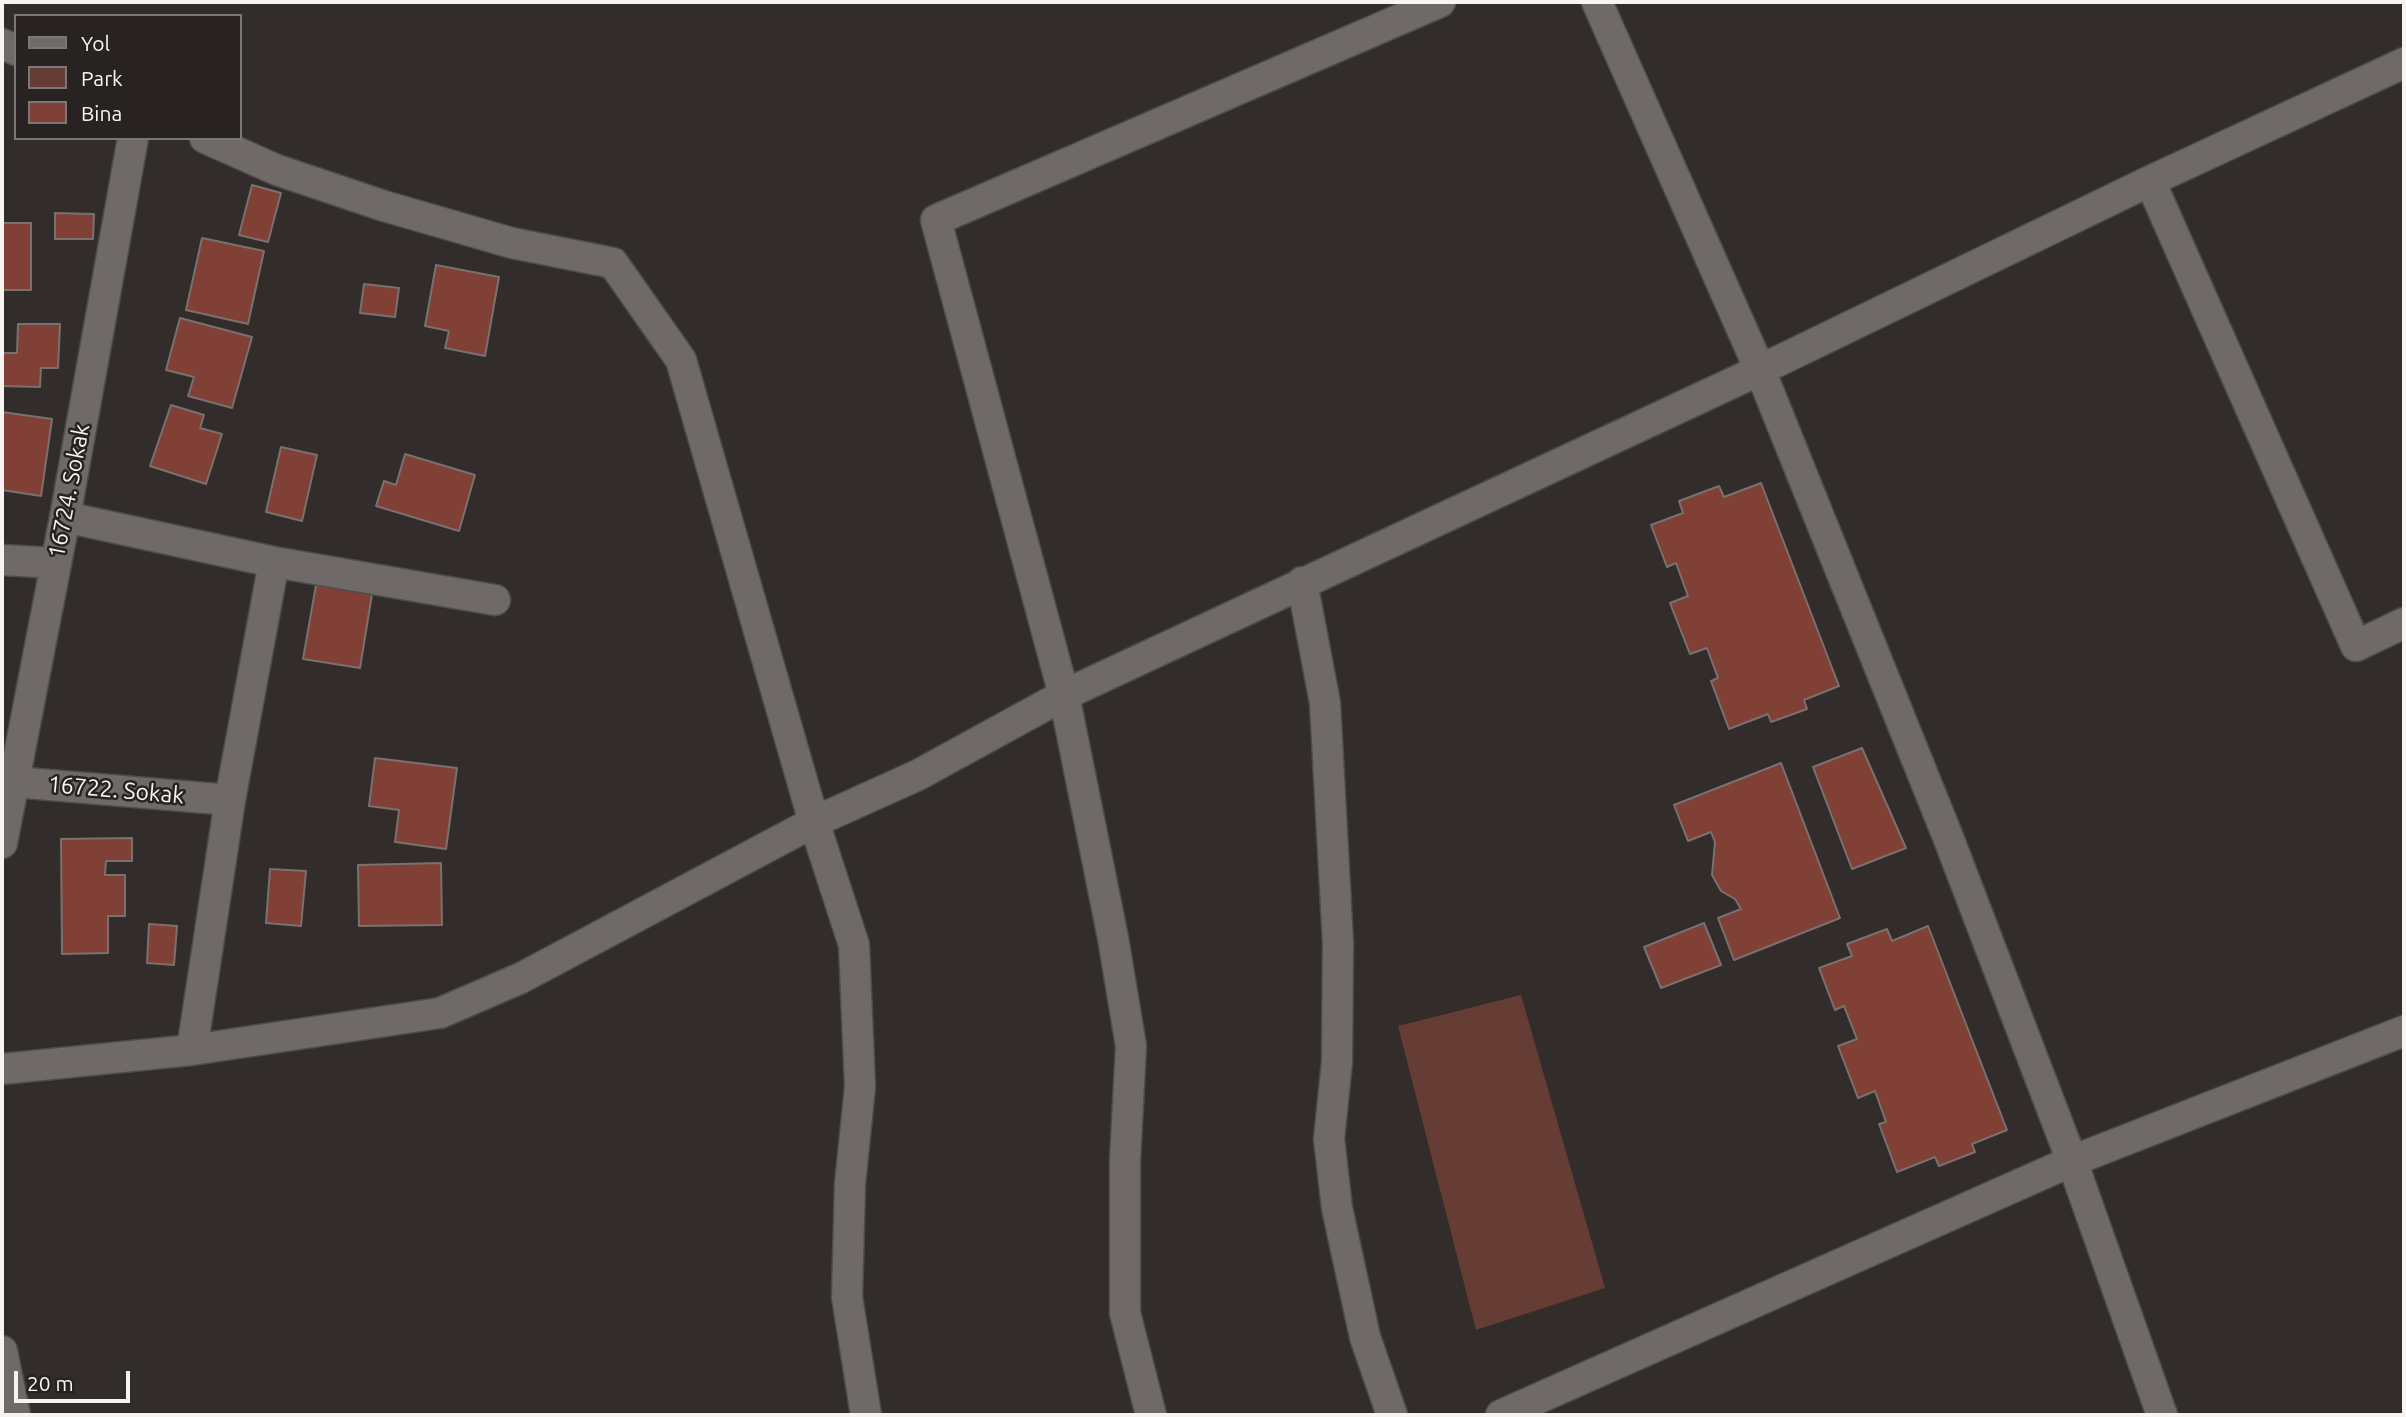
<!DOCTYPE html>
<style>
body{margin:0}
#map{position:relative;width:2406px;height:1417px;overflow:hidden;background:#322c2b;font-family:Ubuntu,sans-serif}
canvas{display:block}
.frame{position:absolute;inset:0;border:4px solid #f7f4f3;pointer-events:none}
.legend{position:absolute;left:14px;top:14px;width:228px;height:126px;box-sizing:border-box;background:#282322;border:2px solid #7b7776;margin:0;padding:9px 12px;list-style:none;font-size:21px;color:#f7f4f3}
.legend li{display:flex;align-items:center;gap:14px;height:35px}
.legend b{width:35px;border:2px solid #7b7776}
.scale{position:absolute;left:14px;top:1371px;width:116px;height:32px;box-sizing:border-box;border:4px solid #f7f4f3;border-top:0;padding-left:9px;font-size:21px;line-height:24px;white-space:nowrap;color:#f7f4f3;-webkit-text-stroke:5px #282322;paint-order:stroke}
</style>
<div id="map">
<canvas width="2406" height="1417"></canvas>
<div class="frame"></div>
<ul class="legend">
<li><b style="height:9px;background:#6f6968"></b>Yol</li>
<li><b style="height:19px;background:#653d35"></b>Park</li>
<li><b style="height:19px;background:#814035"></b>Bina</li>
</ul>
<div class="scale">20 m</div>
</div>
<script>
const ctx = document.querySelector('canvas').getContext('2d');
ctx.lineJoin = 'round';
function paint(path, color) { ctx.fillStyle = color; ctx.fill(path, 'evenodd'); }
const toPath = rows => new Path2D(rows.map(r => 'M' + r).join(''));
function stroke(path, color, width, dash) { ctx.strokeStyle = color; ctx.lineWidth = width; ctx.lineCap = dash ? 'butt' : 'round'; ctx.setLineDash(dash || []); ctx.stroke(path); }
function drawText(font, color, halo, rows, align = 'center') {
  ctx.font = font + ' Ubuntu,sans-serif'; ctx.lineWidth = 5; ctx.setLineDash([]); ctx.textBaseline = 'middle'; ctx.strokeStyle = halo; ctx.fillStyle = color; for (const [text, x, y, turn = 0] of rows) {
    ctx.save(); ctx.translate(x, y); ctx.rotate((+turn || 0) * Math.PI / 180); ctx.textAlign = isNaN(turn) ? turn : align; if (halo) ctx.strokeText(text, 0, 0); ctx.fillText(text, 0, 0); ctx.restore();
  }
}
const green = toPath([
 [1521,995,1605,1288,1476,1330,1398,1026]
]);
const building = toPath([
 [252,185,281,193,268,242,239,235,252,185],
 [55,213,94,214,93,239,55,239,55,213],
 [2,223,31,223,31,290,2,290,2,223],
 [202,238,264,251,248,324,186,310,202,238],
 [436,265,499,277,485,356,445,348,449,331,425,326,436,265],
 [364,284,399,288,395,317,360,313,364,284],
 [180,318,252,337,232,408,188,396,194,377,166,370,180,318],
 [18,324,60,324,58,368,41,368,40,387,2,386,2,353,17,353,18,324],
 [171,405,204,415,200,428,222,434,206,484,150,466,171,405],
 [2,412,52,419,41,496,2,490,2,412],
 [281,447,317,455,302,521,266,512,281,447],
 [405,454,475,475,459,531,376,506,384,481,396,485,405,454],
 [1761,483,1839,686,1804,700,1807,709,1771,722,1768,714,1729,729,1711,681,1718,678,1707,648,1690,654,1670,603,1688,596,1676,563,1667,567,1651,525,1683,513,1679,501,1719,486,1724,497,1761,483],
 [316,585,372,594,360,668,303,659,316,585],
 [1862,748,1906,848,1852,869,1813,767,1862,748],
 [375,758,457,768,446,849,395,842,399,810,369,806,375,758],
 [1781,763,1840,918,1734,960,1718,918,1741,909,1735,899,1721,891,1712,875,1715,842,1711,832,1688,841,1674,805,1781,763],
 [132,838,132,861,106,861,105,875,125,875,125,916,108,916,108,953,62,954,61,839,132,838],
 [441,863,442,925,359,926,358,865,441,863],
 [270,869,306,871,301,926,266,923,270,869],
 [1704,923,1721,965,1661,988,1644,947,1704,923],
 [149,924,177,926,174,965,147,963,149,924],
 [1928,926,2007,1130,1972,1144,1975,1152,1939,1166,1935,1157,1897,1172,1879,1124,1886,1122,1875,1091,1858,1098,1838,1046,1857,1039,1844,1006,1835,1010,1819,968,1852,956,1847,944,1887,929,1892,941,1928,926]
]);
const street = toPath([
 [1597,2,1760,370,2150,181,2404,63],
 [2,44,16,50],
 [205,138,277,170,384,206,512,243,613,263,681,360,814,822,854,945,860,1087,850,1184,847,1297,866,1415],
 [2150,181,2356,646,2404,623],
 [65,517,274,562,495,600],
 [2,560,56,563],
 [1302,582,1325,703,1338,943,1337,1062,1329,1139,1337,1208,1365,1337,1392,1415],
 [2,781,230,800],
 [2,843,65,517,133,138],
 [192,1050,230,800,274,562],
 [2,1069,192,1050,440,1013,521,978,814,822,918,775,1064,695,1760,370,1948,837,2072,1161,2162,1415],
 [2,1351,15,1415],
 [1151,1415,1125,1313,1125,1161,1131,1046,1113,938,1064,695,936,220,1440,2],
 [1501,1415,2072,1161,2404,1031]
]);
const streetNames = [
 ["16724. Sokak",69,491,-79],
 ["16722. Sokak",116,790,5]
];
paint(green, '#653d35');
paint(building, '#814035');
stroke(building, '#787170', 2);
stroke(street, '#4e4b4a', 33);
stroke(street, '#6f6968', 30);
drawText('23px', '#f7f4f3', '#282322', streetNames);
</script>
